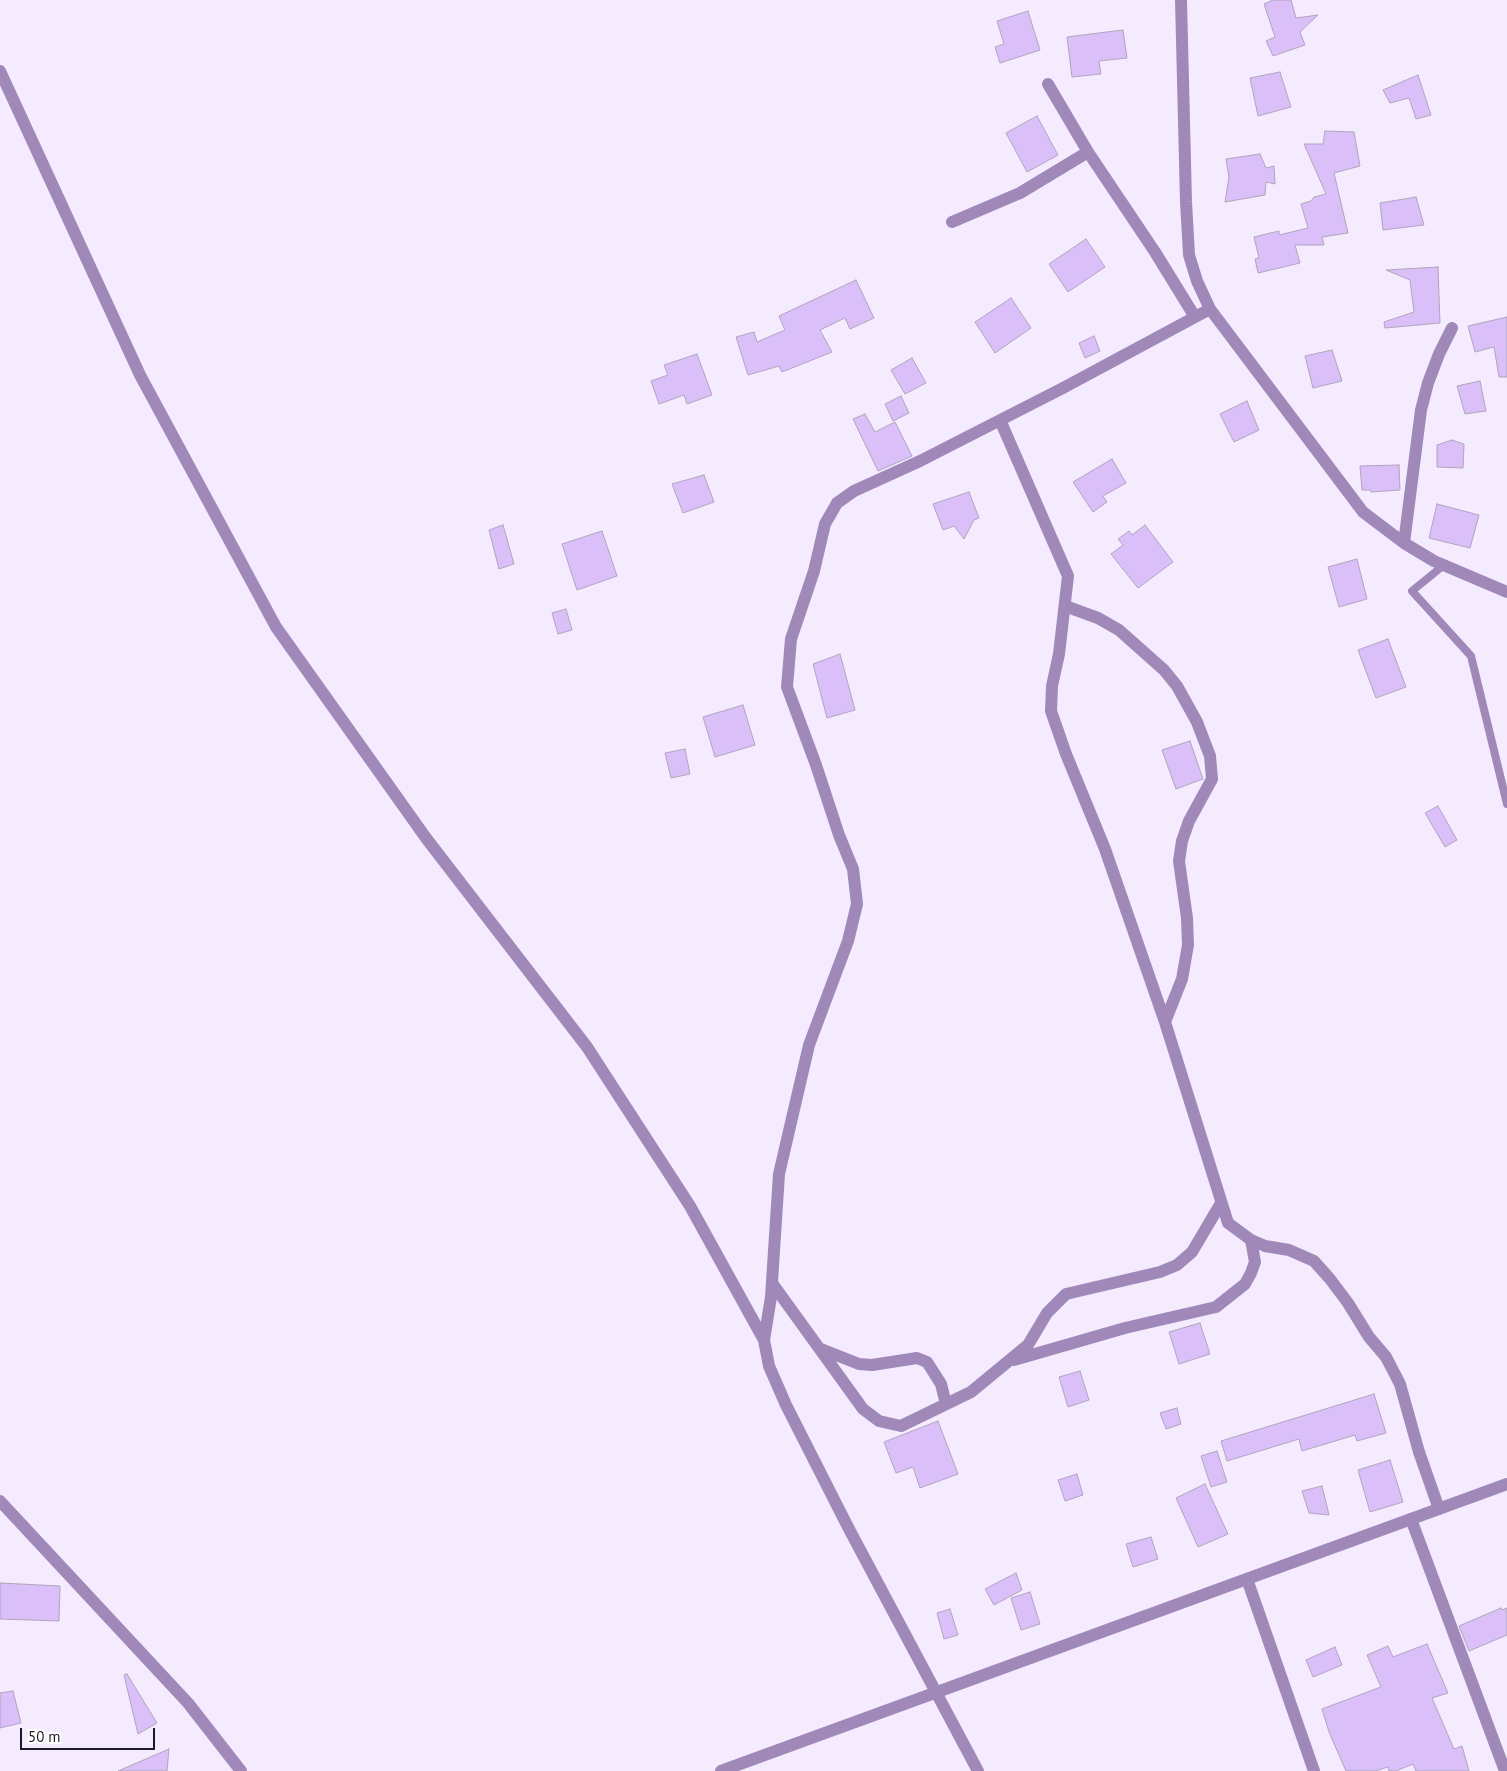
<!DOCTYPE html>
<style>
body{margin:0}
#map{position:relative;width:1507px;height:1771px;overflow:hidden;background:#f4ebff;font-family:"PT Sans",sans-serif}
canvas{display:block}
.scale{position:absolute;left:20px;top:1728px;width:135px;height:22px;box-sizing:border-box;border:2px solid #1e1a23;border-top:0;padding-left:6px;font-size:15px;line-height:18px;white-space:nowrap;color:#1e1a23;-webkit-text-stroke:4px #fff;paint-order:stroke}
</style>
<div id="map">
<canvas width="1507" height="1771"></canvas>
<div class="scale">50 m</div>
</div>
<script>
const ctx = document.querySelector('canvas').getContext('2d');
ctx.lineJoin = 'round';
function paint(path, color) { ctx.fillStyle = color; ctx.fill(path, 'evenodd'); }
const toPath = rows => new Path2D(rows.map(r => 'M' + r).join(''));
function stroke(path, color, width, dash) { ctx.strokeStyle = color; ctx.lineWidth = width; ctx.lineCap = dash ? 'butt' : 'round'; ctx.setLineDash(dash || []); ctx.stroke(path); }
const building = toPath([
 [1273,0,1291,0,1296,18,1318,15,1300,32,1305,45,1273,56,1266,41,1275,37,1264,4,1273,0],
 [1028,11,1040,50,1000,63,995,47,1004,44,997,21,1028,11],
 [1123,30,1127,58,1099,61,1101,74,1072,77,1067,37,1123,30],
 [1280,72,1291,107,1258,116,1250,78,1280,72],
 [1418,75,1431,115,1416,119,1409,98,1390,103,1383,90,1418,75],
 [1037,116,1058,155,1027,172,1006,133,1037,116],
 [1325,131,1354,132,1360,166,1334,173,1348,233,1322,237,1324,245,1295,245,1300,263,1258,273,1255,259,1259,258,1254,237,1279,231,1279,235,1308,228,1301,204,1311,201,1314,197,1326,194,1304,144,1323,144,1325,131],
 [1260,154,1266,168,1274,166,1275,184,1266,182,1265,195,1225,202,1229,177,1226,159,1260,154],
 [1416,197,1424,225,1383,230,1380,203,1416,197],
 [1086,239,1105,267,1068,292,1049,264,1086,239],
 [1438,267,1440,323,1385,328,1384,322,1414,312,1410,280,1386,270,1438,267],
 [856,280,874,318,850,329,845,318,820,330,832,352,782,372,779,366,748,375,736,337,754,332,757,342,785,330,779,316,856,280],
 [1011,298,1031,328,995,353,975,322,1011,298],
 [1507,317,1507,377,1499,377,1494,347,1475,352,1468,326,1507,317],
 [1094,336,1100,351,1085,358,1079,343,1094,336],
 [1332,350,1342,381,1313,388,1305,356,1332,350],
 [697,354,712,395,687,404,684,395,659,404,651,381,668,375,664,365,697,354],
 [912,358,926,383,905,394,891,370,912,358],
 [1480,381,1486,411,1465,414,1457,386,1480,381],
 [901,396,909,413,893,421,885,404,901,396],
 [1247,401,1259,430,1234,442,1220,414,1247,401],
 [865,414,875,432,895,422,912,456,878,471,853,419,865,414],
 [1452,440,1464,444,1463,468,1437,467,1437,445,1452,440],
 [1112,459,1126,483,1103,496,1107,502,1093,512,1073,482,1112,459],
 [1399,465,1400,490,1371,492,1371,490,1362,490,1360,466,1399,465],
 [704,475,714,502,683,513,672,484,704,475],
 [969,492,979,518,974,520,964,539,954,526,943,530,933,504,969,492],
 [1437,504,1479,515,1470,548,1429,538,1437,504],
 [503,525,514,564,499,569,489,530,503,525],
 [1145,525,1173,562,1138,588,1111,554,1123,545,1118,539,1129,531,1132,535,1145,525],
 [602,531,617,576,577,590,562,544,602,531],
 [1357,559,1367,599,1339,607,1328,567,1357,559],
 [566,609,572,630,558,634,552,613,566,609],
 [1388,639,1406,687,1376,698,1358,650,1388,639],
 [840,654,855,710,827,718,813,664,840,654],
 [743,705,755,745,715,757,703,717,743,705],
 [1190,741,1203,779,1176,789,1162,750,1190,741],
 [685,749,690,774,671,778,665,753,685,749],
 [1438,806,1457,840,1445,847,1425,813,1438,806],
 [1200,1323,1210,1354,1179,1364,1169,1332,1200,1323],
 [1080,1371,1089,1400,1068,1407,1059,1377,1080,1371],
 [1374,1394,1386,1433,1357,1441,1355,1435,1302,1451,1299,1439,1227,1461,1221,1441,1374,1394],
 [1177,1408,1181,1424,1166,1429,1160,1413,1177,1408],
 [938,1421,958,1474,920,1488,913,1467,896,1473,884,1442,938,1421],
 [1217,1451,1227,1482,1211,1487,1201,1456,1217,1451],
 [1390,1460,1403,1502,1370,1512,1358,1470,1390,1460],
 [1077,1474,1083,1495,1065,1501,1058,1480,1077,1474],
 [1205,1484,1228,1534,1198,1547,1176,1498,1205,1484],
 [1322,1486,1329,1515,1309,1513,1302,1491,1322,1486],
 [1151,1537,1158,1559,1133,1567,1126,1544,1151,1537],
 [1016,1573,1022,1590,994,1605,985,1589,1016,1573],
 [0,1583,60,1586,59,1621,0,1619,0,1583],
 [1030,1592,1040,1624,1021,1630,1011,1598,1030,1592],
 [1501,1608,1502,1610,1507,1608,1507,1635,1469,1651,1459,1626,1501,1608],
 [950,1609,958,1635,944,1639,937,1613,950,1609],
 [1427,1644,1448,1693,1432,1698,1454,1749,1462,1746,1469,1771,1416,1771,1413,1764,1396,1771,1389,1771,1388,1767,1375,1771,1346,1771,1329,1732,1322,1709,1381,1687,1367,1655,1388,1646,1393,1657,1427,1644],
 [1335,1647,1342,1665,1313,1677,1306,1660,1335,1647],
 [127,1674,157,1723,138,1734,124,1675,127,1674],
 [13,1691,21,1723,0,1728,0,1693,13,1691],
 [169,1749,167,1771,118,1771,169,1749]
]);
const service = toPath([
 [1444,565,1412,591,1471,656,1507,804]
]);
const minor = toPath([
 [1181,0,1186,202,1189,255,1197,281,1210,309,1363,512,1404,543,1434,561,1507,592],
 [0,71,140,375,276,627,426,838,587,1047,690,1206,764,1340],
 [1048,84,1088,152,1155,252,1195,317],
 [952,222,1020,193,1088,152],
 [1000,420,1068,576,1059,654,1052,686,1051,711,1066,754,1105,849,1165,1022,1228,1223,1251,1240,1265,1246,1289,1250,1314,1261,1330,1279,1348,1303,1369,1337,1386,1357,1400,1384,1419,1452,1439,1509],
 [1404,543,1421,410,1428,383,1439,354,1452,328],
 [1065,606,1098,618,1119,630,1164,670,1177,686,1197,722,1210,756,1212,779,1189,821,1182,841,1179,861,1187,918,1188,945,1182,979,1165,1022],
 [772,1283,863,1409,879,1421,901,1426,971,1392,1028,1345,1047,1313,1066,1294,1160,1272,1177,1265,1192,1252,1221,1203],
 [821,1349,859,1364,872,1365,917,1358,927,1362,941,1384,946,1404],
 [1014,1360,1125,1328,1216,1307,1245,1284,1251,1273,1255,1262,1251,1240],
 [0,1501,188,1703,241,1771],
 [1411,1519,1505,1771],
 [1247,1579,1314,1771],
 [978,1771,849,1529,786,1405,769,1366,764,1340,771,1297,779,1174,809,1045,848,941,857,904,853,869,839,835,816,765,787,687,791,639,814,571,825,524,837,503,854,491,920,461,1063,388,1210,309]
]);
const tertiary = toPath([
 [721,1771,1507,1484]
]);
paint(building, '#dabff8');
stroke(building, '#b0a5bd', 1);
stroke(service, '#a089b9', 8);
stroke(minor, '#a089b9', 12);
stroke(tertiary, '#a089b9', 12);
</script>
